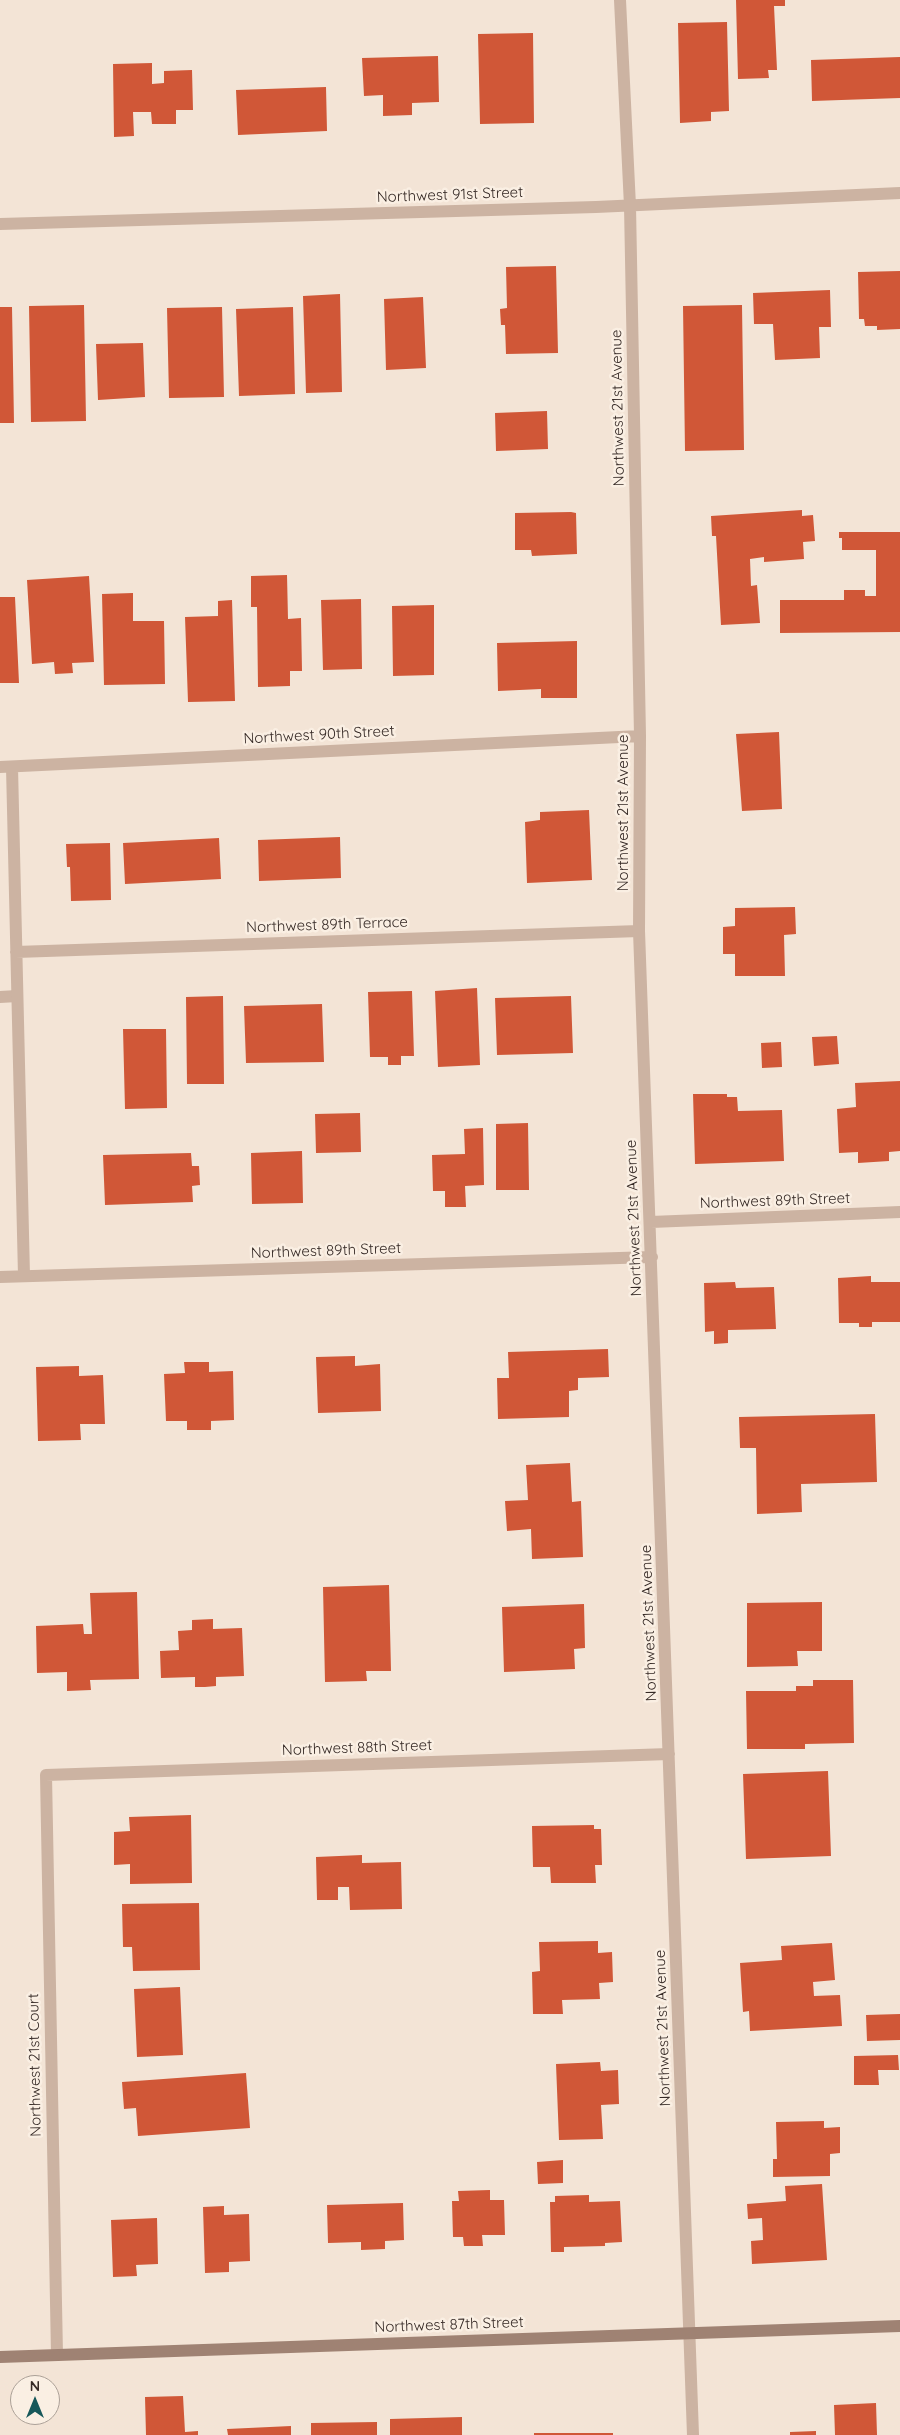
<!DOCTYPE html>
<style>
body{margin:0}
#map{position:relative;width:900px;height:2435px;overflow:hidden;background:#f3e4d6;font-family:Quicksand,sans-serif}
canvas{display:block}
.north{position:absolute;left:10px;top:2375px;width:50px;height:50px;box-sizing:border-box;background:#faefe3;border:1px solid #aba097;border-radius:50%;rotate:0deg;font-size:14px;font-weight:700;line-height:20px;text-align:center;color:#352925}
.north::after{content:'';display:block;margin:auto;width:18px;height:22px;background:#17585a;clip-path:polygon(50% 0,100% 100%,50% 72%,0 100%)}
</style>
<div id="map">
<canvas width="900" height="2435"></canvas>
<div class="north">N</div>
</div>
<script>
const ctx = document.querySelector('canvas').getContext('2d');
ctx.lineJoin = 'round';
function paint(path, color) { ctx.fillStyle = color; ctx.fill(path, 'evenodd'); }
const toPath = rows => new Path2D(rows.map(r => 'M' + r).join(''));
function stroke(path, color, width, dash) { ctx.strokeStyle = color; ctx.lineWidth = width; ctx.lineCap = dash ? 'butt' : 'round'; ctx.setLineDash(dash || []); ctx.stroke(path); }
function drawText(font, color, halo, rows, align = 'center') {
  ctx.font = font + ' Quicksand,sans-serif'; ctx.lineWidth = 5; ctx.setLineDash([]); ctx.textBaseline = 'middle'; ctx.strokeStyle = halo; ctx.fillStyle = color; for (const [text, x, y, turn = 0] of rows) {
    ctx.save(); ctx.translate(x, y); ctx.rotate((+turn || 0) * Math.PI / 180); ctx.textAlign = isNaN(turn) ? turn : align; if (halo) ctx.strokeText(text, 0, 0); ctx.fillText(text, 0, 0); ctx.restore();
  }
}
const building = toPath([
 [736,0,785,0,785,6,774,6,777,70,768,70,769,78,738,79],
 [727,22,729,111,711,112,711,121,680,123,678,23],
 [533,33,534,123,480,124,478,34],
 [438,56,439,102,412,103,412,115,383,116,383,95,364,96,362,58],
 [900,57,900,98,812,101,811,60],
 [152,63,152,84,164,83,164,71,192,70,193,110,176,110,176,124,152,124,151,112,133,112,134,136,114,137,113,64],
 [326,87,327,131,238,135,236,90],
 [556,266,558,353,506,354,505,325,501,325,500,309,507,308,506,267],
 [900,271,900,329,877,330,877,326,865,326,864,319,859,319,858,272],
 [830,290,831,327,819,327,820,358,775,360,773,324,754,324,753,293],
 [340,294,342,392,306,393,303,296],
 [423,297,426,368,386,370,384,299],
 [84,305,86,421,31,422,29,306],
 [742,305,744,450,685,451,683,306],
 [0,307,12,307,14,423,0,423],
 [222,307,224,397,169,398,167,308],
 [293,307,295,394,239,396,236,309],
 [143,343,145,397,98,400,96,344],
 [547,411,548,449,496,451,495,413],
 [802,510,802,516,813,515,815,541,803,542,804,559,764,562,764,557,750,559,751,586,757,585,760,623,721,625,716,536,712,536,711,516],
 [571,512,576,513,577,554,532,556,531,550,515,550,515,513],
 [839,532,900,532,900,632,780,633,780,600,844,600,844,590,865,590,865,596,876,596,876,550,842,550,842,538,839,538],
 [287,575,288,619,301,618,302,671,290,671,290,686,258,687,257,607,251,607,251,576],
 [89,576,94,662,72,663,73,673,55,674,54,662,32,664,27,580],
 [133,593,133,621,164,621,165,684,104,685,102,594],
 [0,597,15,597,19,683,0,683],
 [361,599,362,669,323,670,321,600],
 [232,600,235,701,188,702,185,617,218,616,218,601],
 [434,605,434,675,393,676,392,606],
 [577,641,577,698,541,698,541,689,498,691,497,643],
 [779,732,782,809,742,811,736,734],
 [589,810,592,880,527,883,525,822,540,820,540,812],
 [340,837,341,878,259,881,258,840],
 [219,838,221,879,125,884,123,843],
 [110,843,111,900,71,901,70,867,67,867,66,844],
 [795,907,796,934,784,935,785,976,735,976,735,954,723,954,723,927,735,926,735,908],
 [477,988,480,1065,438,1067,435,991],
 [412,991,414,1056,401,1056,401,1065,388,1065,388,1057,370,1057,368,992],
 [223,996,224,1084,187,1084,186,997],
 [571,996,573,1053,497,1055,495,998],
 [322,1004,324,1062,246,1063,244,1006],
 [123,1029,166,1029,167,1108,125,1109],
 [837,1036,839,1064,814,1066,812,1037],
 [781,1042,782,1067,762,1068,761,1043],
 [900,1081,900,1151,889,1152,889,1161,858,1163,858,1152,839,1153,837,1109,856,1107,855,1083],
 [693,1094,727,1094,727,1097,737,1097,738,1111,782,1110,784,1161,695,1164],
 [360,1113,361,1152,316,1153,315,1114],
 [528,1123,529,1190,496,1190,496,1124],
 [483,1128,484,1185,465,1186,466,1207,445,1207,445,1191,433,1191,432,1155,465,1154,464,1129],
 [302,1151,303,1203,252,1204,251,1153],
 [191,1153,192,1166,199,1166,200,1185,192,1186,193,1202,105,1205,103,1155],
 [871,1276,871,1282,900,1282,900,1322,872,1322,872,1327,859,1327,859,1323,839,1323,838,1278],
 [735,1282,736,1288,774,1287,776,1329,728,1330,728,1343,714,1344,714,1331,705,1332,704,1283],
 [608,1349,609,1377,578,1378,578,1390,569,1391,569,1417,498,1419,497,1378,509,1378,508,1352],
 [355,1356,355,1366,380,1364,381,1411,318,1413,316,1357],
 [184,1362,209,1362,209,1372,233,1371,234,1420,211,1421,211,1430,187,1430,187,1421,166,1421,164,1374,185,1373],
 [79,1366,79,1376,103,1375,105,1424,80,1424,81,1440,38,1441,36,1367],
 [875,1414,877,1482,801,1484,802,1512,757,1514,756,1448,740,1448,739,1417],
 [570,1463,572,1502,581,1501,583,1557,532,1559,531,1529,507,1531,505,1501,528,1500,526,1465],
 [389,1585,391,1671,366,1671,367,1681,325,1682,323,1587],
 [137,1592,139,1679,90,1680,91,1690,67,1691,67,1672,37,1673,36,1626,83,1624,84,1634,92,1634,90,1593],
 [822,1602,822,1651,797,1651,798,1666,747,1667,747,1603],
 [584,1604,585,1648,574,1649,575,1669,504,1672,502,1607],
 [213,1619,213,1629,242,1628,244,1676,216,1677,216,1686,205,1687,195,1687,195,1677,161,1678,160,1651,179,1650,178,1631,192,1630,192,1620],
 [813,1680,853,1680,854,1743,805,1744,805,1749,747,1749,746,1691,796,1691,796,1686,813,1686],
 [828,1771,831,1856,746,1859,743,1774],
 [191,1815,192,1883,130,1884,130,1864,114,1865,114,1832,130,1831,129,1817],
 [594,1825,594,1829,601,1829,602,1865,595,1865,596,1883,551,1883,550,1867,533,1867,532,1826],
 [362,1855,362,1863,401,1862,402,1909,350,1910,349,1887,338,1887,338,1900,317,1900,316,1857],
 [199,1903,200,1970,133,1971,132,1947,123,1947,122,1904],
 [598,1941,598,1953,612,1952,613,1982,599,1983,600,1999,562,2000,563,2014,533,2014,532,1972,540,1971,539,1942],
 [832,1943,835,1980,813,1982,814,1996,840,1995,842,2026,750,2031,749,2011,743,2012,740,1963,782,1960,781,1946],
 [180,1987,183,2055,137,2057,134,1989],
 [900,2014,900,2040,867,2041,866,2015],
 [898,2055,899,2070,878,2070,879,2085,854,2085,854,2056],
 [600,2062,601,2071,618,2070,619,2104,601,2105,603,2139,559,2140,556,2064],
 [246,2073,250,2128,138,2136,136,2108,124,2109,122,2082],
 [824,2121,824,2128,840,2127,840,2153,830,2154,830,2176,773,2177,773,2159,777,2159,776,2122],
 [563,2160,563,2183,538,2184,537,2162],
 [822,2184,827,2260,752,2264,751,2241,763,2240,762,2218,748,2219,747,2204,786,2201,785,2186],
 [490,2190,490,2200,504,2200,505,2235,482,2235,483,2246,464,2246,463,2237,453,2237,452,2201,459,2201,458,2191],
 [589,2195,589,2202,620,2201,622,2242,605,2243,605,2246,564,2247,564,2252,551,2252,550,2202,555,2202,555,2196],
 [403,2203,404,2240,385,2241,385,2249,361,2250,361,2242,328,2243,327,2205],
 [224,2206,224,2215,249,2214,250,2261,229,2262,229,2272,205,2273,203,2207],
 [157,2218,158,2264,136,2265,137,2276,113,2277,111,2220],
 [183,2396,185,2432,198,2431,198,2435,146,2435,145,2397],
 [876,2403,877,2435,835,2435,834,2405],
 [462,2417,462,2435,390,2435,390,2419],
 [377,2422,377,2435,311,2435,311,2423],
 [291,2426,291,2435,228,2435,227,2429],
 [816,2431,816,2435,790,2435,790,2432],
 [534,2433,613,2433,613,2435,534,2435]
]);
const lane = toPath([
 [0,997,17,996]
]);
const street = toPath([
 [620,0,630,206,640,736,639,931,693,2435],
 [0,224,596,207,900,193],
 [0,767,640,736],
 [12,767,24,1276],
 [16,952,639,931],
 [651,1222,900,1212],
 [0,1277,652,1257],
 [57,2355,46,1775,669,1754]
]);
const secondary = toPath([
 [0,2357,900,2326]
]);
const streetNames = [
 ["Northwest 91st Street",450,195,-2],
 ["Northwest 21st Avenue",618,408,-91],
 ["Northwest 90th Street",319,735,-3],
 ["Northwest 21st Avenue",623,813,-90],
 ["Northwest 89th Terrace",327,925,-2],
 ["Northwest 89th Street",775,1201,-2],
 ["Northwest 21st Avenue",634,1218,-92],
 ["Northwest 89th Street",326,1251,-2],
 ["Northwest 21st Avenue",649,1623,-92],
 ["Northwest 88th Street",357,1748,-2],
 ["Northwest 21st Avenue",663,2028,-92],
 ["Northwest 21st Court",35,2065,-91],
 ["Northwest 87th Street",449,2325,-2]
];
paint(building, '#d05737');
stroke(lane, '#ccb3a2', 12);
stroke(street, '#ccb3a2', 12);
stroke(secondary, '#9f8273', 12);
drawText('15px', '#352925', '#faefe3', streetNames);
</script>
